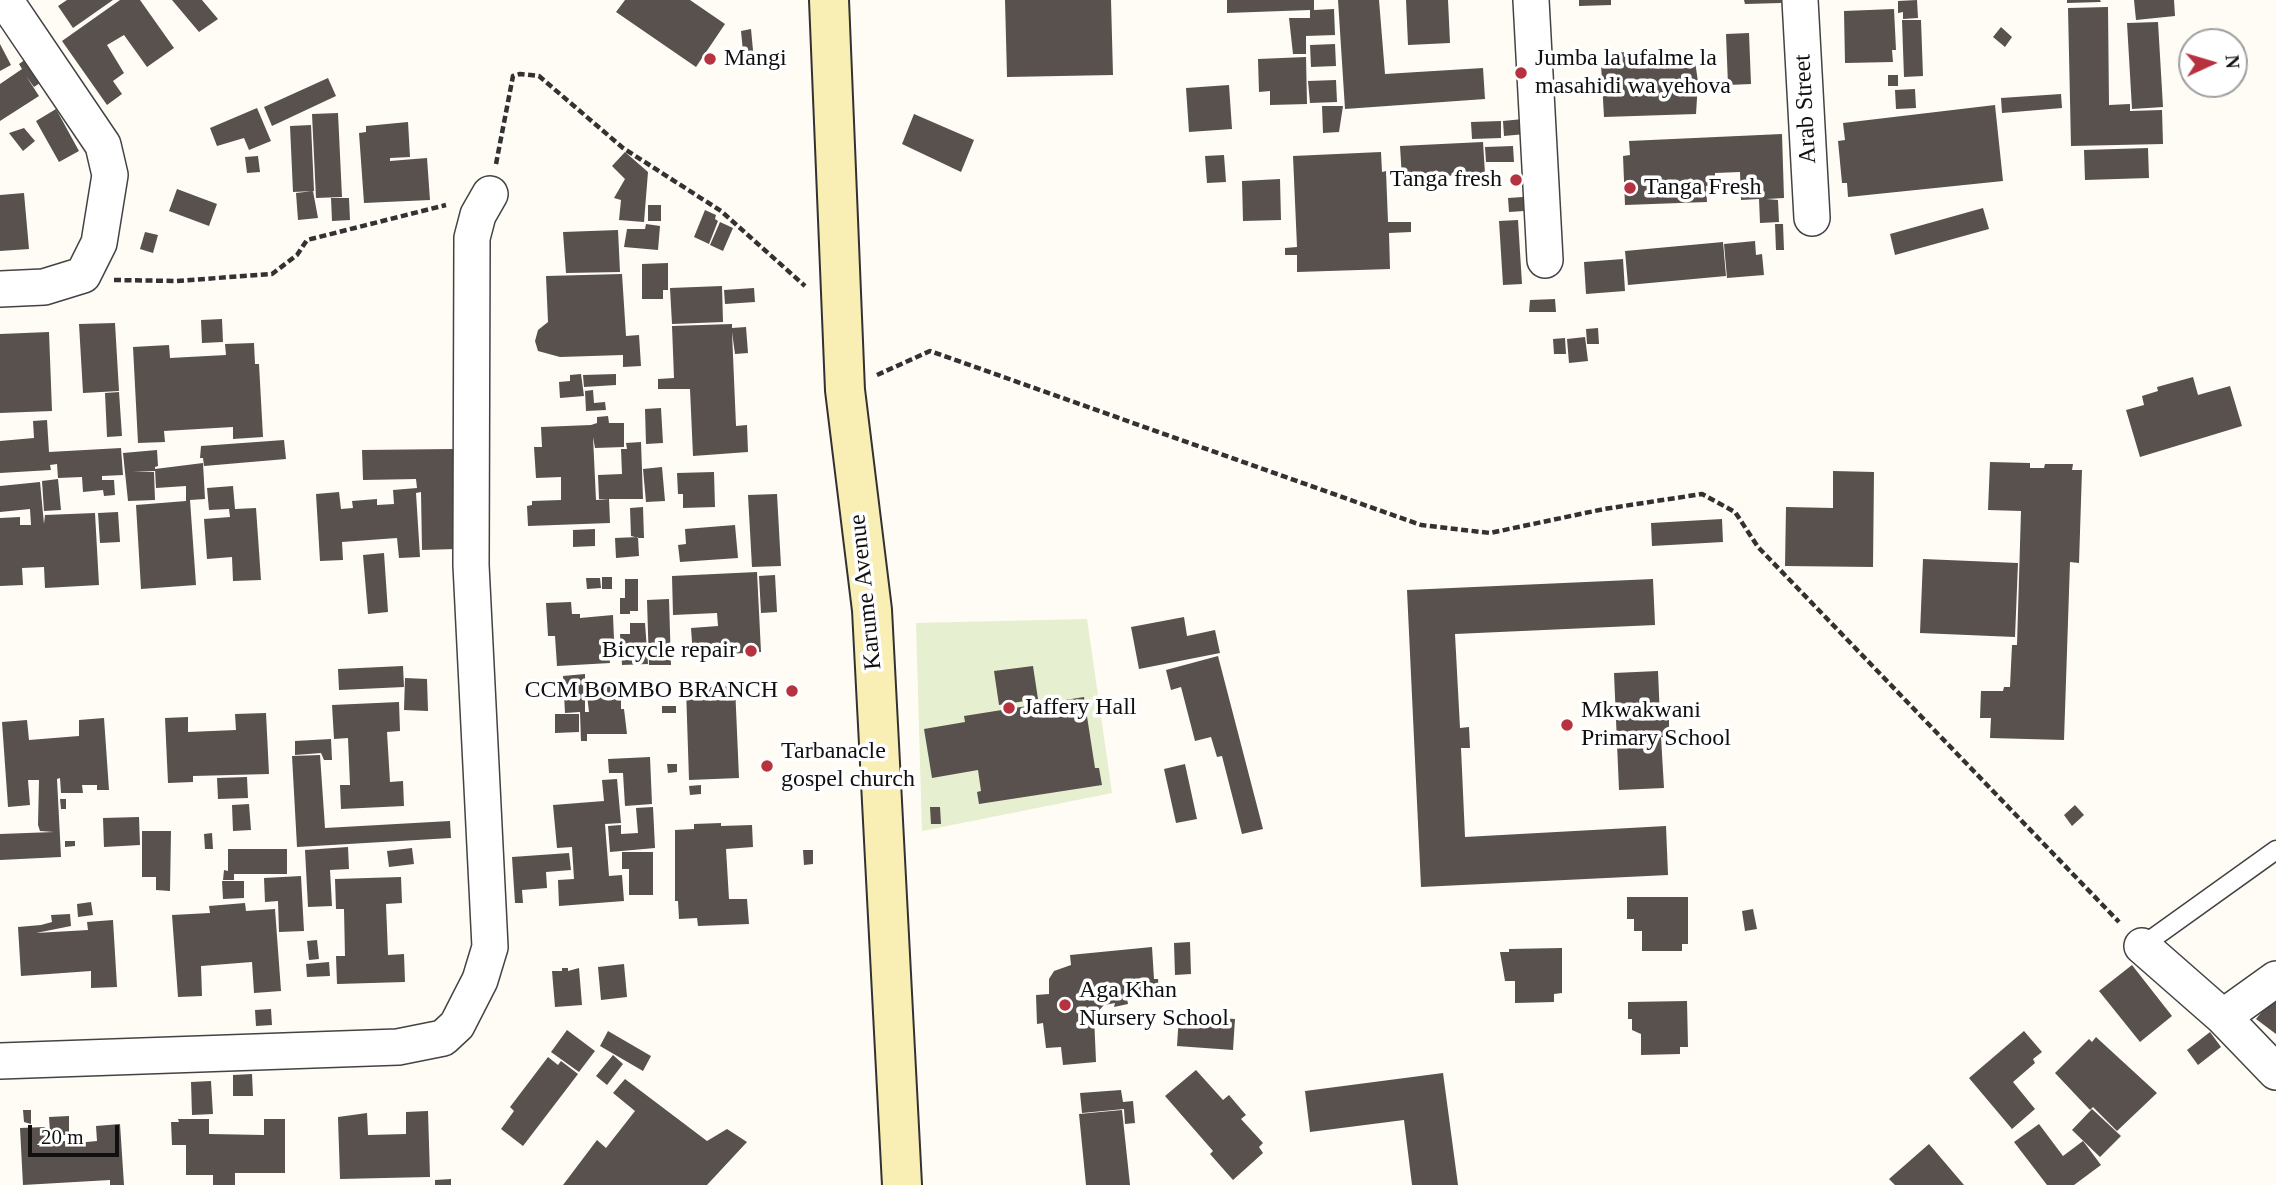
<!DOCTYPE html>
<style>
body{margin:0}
#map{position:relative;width:2276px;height:1185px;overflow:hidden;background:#fefcf4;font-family:Georgia,serif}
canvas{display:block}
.north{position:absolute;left:2178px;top:28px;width:70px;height:70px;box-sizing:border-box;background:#fff;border:2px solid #9f9f9f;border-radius:50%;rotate:86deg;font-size:19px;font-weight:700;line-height:28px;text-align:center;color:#101010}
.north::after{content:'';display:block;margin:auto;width:24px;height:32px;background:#b6323f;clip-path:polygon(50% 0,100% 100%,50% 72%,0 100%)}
.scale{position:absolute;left:28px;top:1125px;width:91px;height:32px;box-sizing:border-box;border:4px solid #101010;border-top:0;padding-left:9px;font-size:21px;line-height:24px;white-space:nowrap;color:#101010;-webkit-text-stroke:5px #fff;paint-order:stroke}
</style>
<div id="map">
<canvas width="2276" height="1185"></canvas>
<div class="north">N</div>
<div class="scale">20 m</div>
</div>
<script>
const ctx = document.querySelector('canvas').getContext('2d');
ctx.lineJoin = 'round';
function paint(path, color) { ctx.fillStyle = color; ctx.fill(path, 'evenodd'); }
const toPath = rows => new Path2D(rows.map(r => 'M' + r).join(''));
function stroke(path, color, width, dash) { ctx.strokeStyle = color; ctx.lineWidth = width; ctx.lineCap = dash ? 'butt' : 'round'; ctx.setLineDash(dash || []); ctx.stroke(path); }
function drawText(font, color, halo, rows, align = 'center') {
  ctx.font = font + ' Georgia,serif'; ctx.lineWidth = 7; ctx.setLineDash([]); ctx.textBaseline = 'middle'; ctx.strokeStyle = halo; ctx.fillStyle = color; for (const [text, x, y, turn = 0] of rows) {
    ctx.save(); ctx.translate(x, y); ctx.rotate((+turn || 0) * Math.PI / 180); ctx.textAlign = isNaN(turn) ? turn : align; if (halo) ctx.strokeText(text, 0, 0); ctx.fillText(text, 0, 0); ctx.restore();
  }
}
const pitch = toPath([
 [1087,619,1112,793,922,831,916,623]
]);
const building = toPath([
 [67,0,113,0,73,28,58,6],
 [120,0,140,0,174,48,147,67,124,35,107,45,124,73,113,81,122,94,107,105,62,41],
 [172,0,202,0,218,19,199,32],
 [625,0,690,0,725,24,696,67,616,12],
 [1005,0,1111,0,1113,75,1007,77],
 [1227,0,1314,0,1314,10,1334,9,1335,35,1306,36,1306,54,1293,54,1289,18,1310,18,1310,10,1227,13],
 [1338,0,1379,0,1385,74,1483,68,1485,99,1345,109],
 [1406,0,1448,0,1450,43,1408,45],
 [1579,0,1611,0,1611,5,1579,6],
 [1744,0,1781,0,1781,3,1745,4],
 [1917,0,1918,18,1903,19,1903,12,1898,13,1898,1],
 [2067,0,2100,0,2101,2,2067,3],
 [2134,0,2174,0,2175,16,2136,20],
 [2108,7,2109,105,2130,104,2130,111,2162,110,2163,144,2071,146,2068,8],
 [1894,9,1896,50,1892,50,1893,62,1845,63,1844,11],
 [1902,20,1921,20,1923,76,1904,77],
 [2158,22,2163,107,2132,109,2127,23],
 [2001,27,2012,37,2005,47,1993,37],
 [751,29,754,61,744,62,741,31],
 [1749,33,1751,84,1728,85,1726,34],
 [0,44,11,65,0,71],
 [1335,44,1336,66,1311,67,1310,45],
 [1629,52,1629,62,1668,60,1668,54,1694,54,1698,82,1696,114,1604,117,1601,64,1605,64,1605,53],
 [33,54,49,77,34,87,26,76,39,96,0,121,0,84,22,69,19,64],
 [1306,57,1307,104,1270,105,1270,91,1259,92,1258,59],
 [1888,75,1898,75,1898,86,1888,86],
 [328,78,336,96,272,126,264,107],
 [1336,80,1337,102,1310,103,1308,81],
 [1229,85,1232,129,1189,132,1186,88],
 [1915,89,1916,108,1896,109,1895,90],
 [2061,94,2062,108,2002,113,2001,98],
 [1995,105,2003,181,1848,197,1847,183,1842,183,1838,141,1845,140,1843,123],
 [1322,106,1343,106,1339,132,1323,133],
 [257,108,271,141,249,150,244,138,217,146,210,128],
 [56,109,79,151,59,162,36,121],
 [338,113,342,197,316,198,312,114],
 [914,114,974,140,961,172,902,144],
 [1523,119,1525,134,1504,136,1503,121],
 [1501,121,1501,138,1472,139,1471,122],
 [408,122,410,157,390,158,390,161,427,158,430,200,364,203,359,133,366,132,366,126],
 [311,125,314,191,293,192,290,126],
 [24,128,35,141,23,151,9,133],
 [1782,134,1784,198,1766,199,1778,200,1779,222,1760,223,1759,199,1741,200,1740,172,1715,173,1715,186,1706,186,1707,202,1625,205,1623,156,1630,155,1629,141],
 [1483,142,1485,174,1402,178,1400,146],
 [1513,146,1514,162,1486,162,1485,147],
 [2148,148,2149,178,2085,180,2084,150],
 [625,152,648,172,644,222,619,220,621,200,614,198,625,179,612,166],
 [1381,152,1382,172,1386,171,1388,222,1411,222,1411,232,1389,233,1390,269,1297,272,1297,255,1285,255,1285,248,1297,247,1293,156],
 [1224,155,1226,182,1207,183,1205,156],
 [258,156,260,172,247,173,245,157],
 [1280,179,1281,220,1243,221,1242,181],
 [177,189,217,204,209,226,169,211],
 [313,191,318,218,298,220,296,193],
 [24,193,29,249,0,251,0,195],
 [1523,197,1524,211,1509,212,1508,198],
 [331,198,349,198,350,220,332,221],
 [648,205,661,205,661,221,648,221],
 [1983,208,1989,229,1895,255,1890,234],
 [705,210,716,215,715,219,718,221,709,244,694,237],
 [1518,220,1522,284,1503,285,1499,221],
 [720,222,733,228,723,251,710,245],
 [646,224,660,226,658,250,624,247,627,229,645,229],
 [1775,224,1783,224,1784,250,1776,250],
 [618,230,620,272,566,273,563,232],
 [145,232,158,235,153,253,140,249],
 [1755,241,1756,255,1762,254,1764,275,1727,278,1724,244],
 [1723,242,1726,276,1628,285,1625,251],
 [1623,259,1625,291,1586,294,1584,262],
 [668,263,668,290,663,290,663,299,642,299,642,264],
 [622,274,626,336,639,335,641,366,623,367,623,355,560,357,538,351,535,341,538,330,548,322,546,276],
 [722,286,723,322,672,324,670,288],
 [754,288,755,302,725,304,724,290],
 [1555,299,1556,312,1529,312,1530,300],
 [222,319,223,342,202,343,201,320],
 [115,323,119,391,83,393,79,324],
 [732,324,732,328,746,327,748,353,735,354,732,332,736,426,747,425,748,452,693,456,690,389,658,389,658,379,674,378,672,326],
 [1598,328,1599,344,1587,344,1586,329],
 [49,332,52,411,0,413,0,334],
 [1585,337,1588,361,1569,363,1567,339],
 [1565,338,1566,354,1554,354,1553,339],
 [254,343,255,364,259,364,263,437,233,439,233,427,164,431,165,442,138,443,133,347,169,345,170,358,226,355,225,344],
 [581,374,584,396,560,398,559,382,570,381,570,375],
 [616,374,616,385,584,387,583,375],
 [2193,377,2198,395,2230,386,2242,426,2140,457,2126,410,2144,405,2142,396,2158,391,2157,387],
 [593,390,594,403,605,402,606,410,586,411,585,391],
 [119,392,122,436,107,437,105,393],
 [661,408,663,443,646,444,645,409],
 [608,416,609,423,624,423,624,447,595,448,593,437,596,500,609,499,610,523,528,526,527,506,532,505,532,501,561,500,561,477,536,478,534,447,542,447,541,427,591,425,597,423,597,417],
 [47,420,49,452,121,448,123,475,102,476,102,480,114,480,115,495,104,496,103,490,83,492,82,477,58,478,57,464,50,465,51,470,0,473,0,441,34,438,33,421],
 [284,440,286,459,204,466,203,458,200,458,201,446],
 [641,442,643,499,599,499,598,475,622,474,621,449,627,449,626,443],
 [453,449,455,549,422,550,421,492,416,493,420,557,399,558,397,538,342,542,343,560,320,561,316,494,339,492,341,509,353,508,352,501,377,499,377,505,394,504,393,490,417,488,416,479,363,480,362,450],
 [157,450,158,466,155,467,155,471,133,472,154,472,155,500,128,501,123,453],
 [1990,462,2030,463,2030,468,2044,468,2045,464,2073,464,2072,470,2082,470,2079,563,2070,562,2064,740,1990,738,1991,718,1980,718,1981,691,2003,691,2004,687,2010,687,2012,645,2017,645,2021,511,1988,510],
 [203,463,205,499,190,500,196,585,141,589,136,505,186,501,186,486,156,488,155,469],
 [662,467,665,501,646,502,643,469],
 [1833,471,1874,472,1873,567,1785,566,1786,507,1833,508],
 [714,472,715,507,683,508,683,494,678,494,677,473],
 [58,479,61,510,44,511,42,481],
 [40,482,44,524,45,515,95,513,99,585,45,588,44,567,22,568,23,585,0,586,0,518,20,517,20,525,31,525,30,509,0,512,0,486],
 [233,486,235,509,256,508,261,580,233,581,232,557,207,559,204,519,230,517,229,509,209,510,207,488],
 [777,494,781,566,752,567,748,495],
 [643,507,644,538,639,538,631,536,630,508],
 [118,512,120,542,100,543,98,513],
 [1722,519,1723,542,1652,546,1651,523],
 [735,525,738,558,680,562,678,545,686,544,685,529],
 [595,529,595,546,573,547,573,530],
 [638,537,639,556,616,558,615,538],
 [384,553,388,612,368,614,363,555],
 [1923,559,2018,563,2015,637,1920,633],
 [757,572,761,652,693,656,691,628,718,626,717,613,673,615,672,576],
 [775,575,777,612,761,613,759,576],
 [602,577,612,577,612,589,602,589],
 [586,578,600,578,601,588,587,589],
 [625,579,638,579,638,611,630,611,630,614,620,614,620,598,625,598],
 [1653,579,1655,625,1455,634,1460,728,1469,727,1470,748,1461,748,1465,837,1666,826,1668,875,1421,887,1407,590],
 [669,599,671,665,649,665,647,600],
 [571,602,572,614,580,614,580,618,613,615,614,639,608,639,610,663,557,666,555,636,548,636,546,603],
 [1184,617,1187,636,1215,630,1220,653,1139,669,1131,627],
 [630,623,645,623,648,664,622,665,620,634,630,634],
 [1218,656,1263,829,1242,834,1222,756,1217,757,1211,737,1195,741,1181,687,1171,690,1166,670],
 [403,666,404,687,339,690,338,669],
 [1033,666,1038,699,999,705,994,671],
 [1658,671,1660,718,1669,718,1669,737,1661,737,1664,788,1619,790,1614,673],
 [585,674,585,712,589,712,586,686,621,686,621,709,624,709,627,734,587,734,587,741,581,741,580,712,565,713,563,676],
 [405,678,427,679,428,711,404,710],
 [735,686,739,778,689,780,686,688],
 [1084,697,1095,768,1099,768,1102,785,979,804,977,792,981,791,978,770,932,778,924,729,965,722,964,716],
 [399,702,400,731,387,732,390,782,403,781,404,806,341,809,340,785,350,785,348,738,334,739,332,705],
 [662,706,676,706,676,713,662,713],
 [266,713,269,774,193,776,193,782,168,783,165,718,188,717,188,732,236,730,235,714],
 [555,714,579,714,579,732,555,733],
 [104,718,109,790,97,790,97,785,82,785,83,793,61,793,60,778,57,779,61,857,0,860,0,834,54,832,40,831,38,825,39,780,28,780,30,805,8,807,2,722,27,720,29,740,79,736,79,720],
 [331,739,332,760,324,760,321,753,295,755,295,741],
 [320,755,325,828,450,821,451,838,297,847,292,756],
 [650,757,652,804,625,806,623,773,609,773,608,759],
 [667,764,677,764,677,772,668,773],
 [1185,764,1197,819,1176,823,1164,769],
 [247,777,248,798,218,799,217,778],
 [617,779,621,823,605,824,609,876,622,875,624,901,559,906,558,880,574,879,572,847,557,848,553,805,604,801,602,780],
 [701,785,701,794,690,795,689,786],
 [60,799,66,799,66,809,61,809],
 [249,804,251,830,233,831,232,805],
 [2075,805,2084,815,2072,826,2064,815],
 [653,807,655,848,610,852,608,826,621,825,621,834,638,833,636,808],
 [930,807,940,807,941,824,931,824],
 [139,817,140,845,104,847,103,818],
 [721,823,721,826,752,825,753,847,726,849,729,899,747,899,749,924,698,926,697,918,679,919,678,901,675,901,675,830,694,829,694,824],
 [142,831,171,831,170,891,156,890,156,877,142,877],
 [212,833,213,849,205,849,204,834],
 [65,841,75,841,75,846,65,847],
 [348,847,349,869,330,870,332,906,308,907,305,850],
 [412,848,414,864,389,867,387,851],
 [228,849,287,849,287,874,234,874,234,880,223,880,224,870,228,871],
 [803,850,813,850,813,864,804,865],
 [622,852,653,852,653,895,629,895,629,869,622,869],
 [569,853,571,870,546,872,547,888,522,890,523,903,515,903,512,857],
 [301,876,304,931,279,932,278,901,265,902,264,878],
 [401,877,402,903,386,904,388,955,404,954,405,982,337,984,336,956,345,956,344,909,336,909,335,879],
 [222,881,244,881,244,898,223,899],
 [1627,897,1688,897,1688,944,1682,944,1682,951,1642,951,1642,931,1634,931,1634,919,1627,919],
 [91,902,93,915,78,917,77,904],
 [245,903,246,911,275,909,281,991,254,993,252,962,201,966,202,996,178,997,172,915,210,913,209,906],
 [1753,909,1757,929,1745,931,1742,911],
 [70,914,71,926,36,933,88,930,87,922,113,920,117,987,91,988,91,971,21,976,18,927,41,925,52,922,51,915],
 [317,940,319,959,309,960,307,941],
 [1190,942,1191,974,1175,975,1174,943],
 [1152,947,1154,979,1158,979,1159,991,1126,993,1128,1004,1114,1007,1115,1003,1104,1005,1094,1016,1096,1062,1063,1065,1061,1047,1046,1048,1043,1023,1037,1024,1036,995,1049,994,1049,979,1054,971,1071,965,1070,955],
 [1562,948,1562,993,1554,994,1554,1002,1515,1003,1515,981,1505,981,1500,952,1509,952,1509,949],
 [329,962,330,976,307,977,306,964],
 [624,964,627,997,601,1000,598,967],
 [2132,965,2172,1016,2140,1042,2099,991],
 [562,968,568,968,568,971,579,968,582,1005,555,1007,552,971,562,971],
 [2276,994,2276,1034,2256,1019],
 [1687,1001,1688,1047,1680,1047,1680,1054,1641,1055,1641,1034,1632,1030,1632,1019,1628,1019,1628,1002],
 [271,1009,272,1025,256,1026,255,1010],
 [1179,1015,1235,1019,1233,1050,1177,1046],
 [567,1030,595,1051,579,1072,551,1052],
 [608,1031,651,1056,643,1071,600,1046],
 [2024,1031,2042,1052,2033,1059,2035,1063,2013,1082,2035,1109,2012,1129,1969,1078],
 [2210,1032,2221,1047,2198,1065,2187,1050],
 [2096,1037,2157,1093,2117,1131,2093,1107,2090,1110,2055,1073,2089,1039,2092,1042],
 [613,1055,623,1064,607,1085,596,1076],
 [548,1057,558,1065,561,1061,578,1074,523,1146,501,1129,514,1111,510,1107],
 [1196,1070,1223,1100,1229,1095,1246,1115,1241,1119,1263,1143,1259,1147,1263,1153,1233,1180,1210,1154,1213,1151,1165,1096],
 [1443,1073,1458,1185,1412,1185,1404,1120,1310,1132,1305,1091],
 [252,1074,253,1096,233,1096,233,1075],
 [625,1079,707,1141,727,1129,747,1142,707,1185,563,1185,597,1140,606,1148,635,1111,613,1093],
 [211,1081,213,1114,192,1115,191,1082],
 [1121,1090,1123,1102,1133,1101,1135,1123,1125,1124,1124,1109,1082,1113,1080,1093],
 [2092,1109,2121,1136,2100,1157,2072,1130],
 [23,1110,31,1110,31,1124,24,1122],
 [1122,1110,1130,1185,1086,1185,1079,1114],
 [428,1111,430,1177,340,1179,338,1117,367,1113,368,1135,406,1134,406,1112],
 [69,1116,69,1135,54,1135,54,1132,50,1132,49,1117],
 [178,1119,209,1119,209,1134,264,1135,264,1119,285,1119,285,1173,235,1173,235,1185,213,1185,213,1175,186,1175,186,1145,172,1145,171,1122,179,1122],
 [120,1124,124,1185,110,1185,110,1180,23,1185,20,1128,45,1127,46,1142,65,1141,65,1144,97,1141,96,1126],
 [2039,1124,2063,1156,2083,1141,2101,1165,2074,1185,2047,1185,2014,1142],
 [1929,1144,1964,1185,1895,1185,1889,1179],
 [451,1179,451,1185,435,1185,435,1180]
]);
const path = toPath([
 [496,164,513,76,520,74,539,76,623,148,721,211,805,286],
 [114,280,176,281,272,274,297,255,307,240,446,205],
 [877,375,930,351,1421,525,1490,533,1604,509,1702,494,1735,512,1758,547,2119,922]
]);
const service = toPath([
 [2142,946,2276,850]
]);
const minor = toPath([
 [1531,0,1545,260],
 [1800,0,1812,218],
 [0,289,44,287,83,275,99,243,110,175,103,145,9,6],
 [2142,946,2223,1017,2276,1072],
 [2223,1017,2276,979],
 [0,1061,398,1047,443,1038,457,1025,480,980,490,947,471,565,472,238,478,215,490,194]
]);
const secondary = toPath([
 [829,0,845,390,872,610,902,1185]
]);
const markers = [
 [710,59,7,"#b6323f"],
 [1521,73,7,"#b6323f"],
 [1516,180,7,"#b6323f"],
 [1630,188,7,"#b6323f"],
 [751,651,7,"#b6323f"],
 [792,691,7,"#b6323f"],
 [1009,708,7,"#b6323f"],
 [1567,725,7,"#b6323f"],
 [767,766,7,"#b6323f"],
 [1065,1005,7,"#b6323f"]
];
const poiNames = [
 ["Mangi",724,59],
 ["Jumba la ufalme la",1535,59],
 ["masahidi wa yehova",1535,87],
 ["Tanga fresh",1502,180,"right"],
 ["Tanga Fresh",1644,188],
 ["Bicycle repair",737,651,"right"],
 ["CCM BOMBO BRANCH",778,691,"right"],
 ["Jaffery Hall",1023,708],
 ["Mkwakwani",1581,711],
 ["Primary School",1581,739],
 ["Tarbanacle",781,752],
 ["gospel church",781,780],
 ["Aga Khan",1079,991],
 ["Nursery School",1079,1019]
];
const streetNames = [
 ["Arab Street",1806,109,-93],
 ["Karume Avenue",866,592,-96]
];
paint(pitch, '#e6efd0');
paint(building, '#58514d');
stroke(service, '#434343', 21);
stroke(minor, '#434343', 38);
stroke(secondary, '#323232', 42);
stroke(path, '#323232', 4.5, [7, 3.5]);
stroke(service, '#fff', 18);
stroke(minor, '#fff', 35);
stroke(secondary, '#f9eeb4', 38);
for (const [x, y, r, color] of markers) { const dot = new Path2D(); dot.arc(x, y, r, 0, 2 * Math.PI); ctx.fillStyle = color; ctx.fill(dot); stroke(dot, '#fff', 2.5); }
drawText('24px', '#101010', '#fff', poiNames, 'left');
drawText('24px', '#101010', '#fff', streetNames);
</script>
